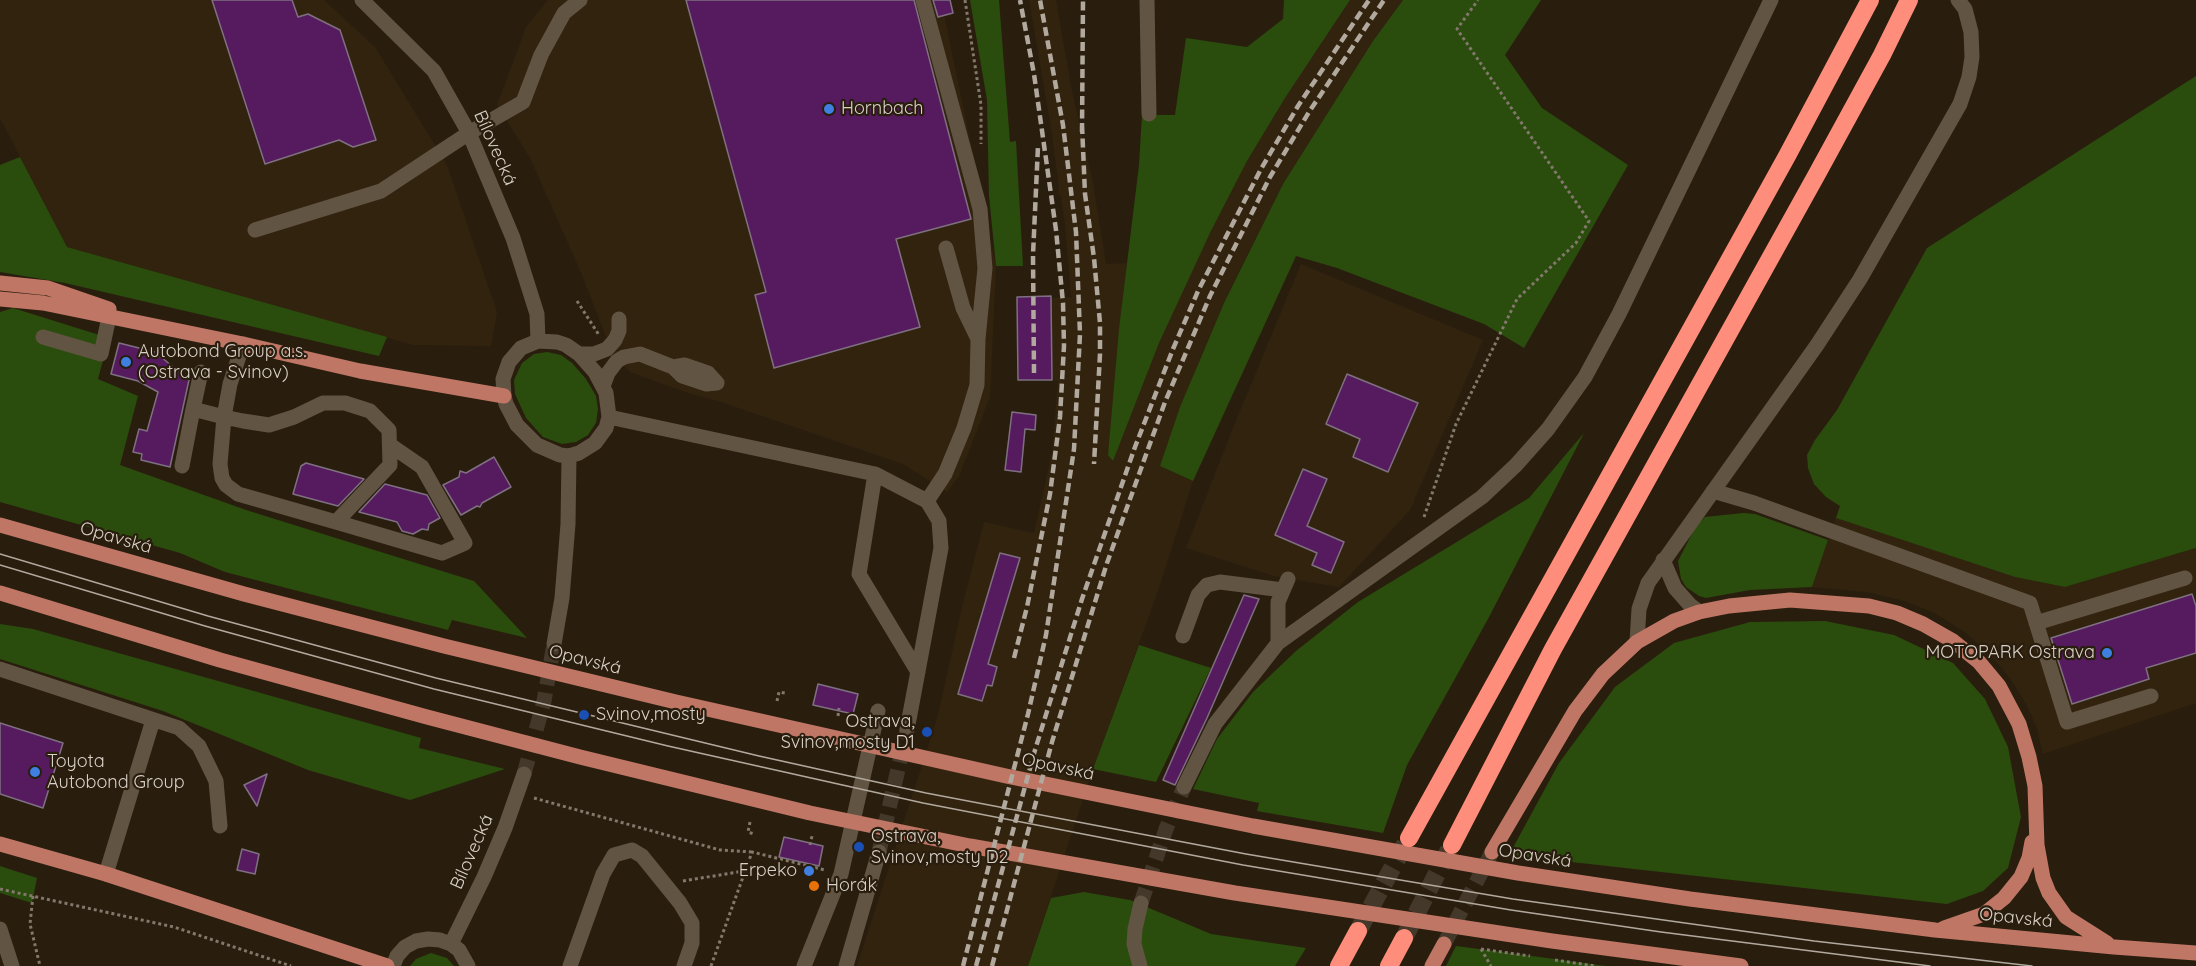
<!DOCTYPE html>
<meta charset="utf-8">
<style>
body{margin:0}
canvas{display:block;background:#291d0e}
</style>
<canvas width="2196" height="966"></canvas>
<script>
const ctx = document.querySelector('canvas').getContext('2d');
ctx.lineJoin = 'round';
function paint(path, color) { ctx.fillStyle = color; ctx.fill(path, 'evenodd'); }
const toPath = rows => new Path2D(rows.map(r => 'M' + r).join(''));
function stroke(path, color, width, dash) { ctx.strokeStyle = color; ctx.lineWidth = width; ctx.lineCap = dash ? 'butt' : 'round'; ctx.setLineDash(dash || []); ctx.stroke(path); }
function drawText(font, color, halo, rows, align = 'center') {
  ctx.font = font + ' Quicksand,sans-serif'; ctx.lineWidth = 4.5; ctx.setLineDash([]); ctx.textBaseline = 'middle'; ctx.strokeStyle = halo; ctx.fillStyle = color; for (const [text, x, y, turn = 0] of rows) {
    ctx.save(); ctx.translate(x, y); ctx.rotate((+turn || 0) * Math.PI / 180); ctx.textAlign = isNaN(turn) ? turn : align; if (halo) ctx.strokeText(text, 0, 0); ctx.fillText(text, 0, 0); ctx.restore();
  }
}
const built = toPath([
 [0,0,324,0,375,47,447,165,497,312,491,346,413,345,67,247,0,118],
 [548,0,941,0,996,266,990,397,959,476,947,492,903,464,721,402,688,393,630,372,611,349,580,270,530,158,497,105,526,27],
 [1029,0,1056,0,1072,92,1093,183,1106,264,1127,263,1109,455,1113,461,1159,343,1184,285,1247,161,1285,98,1350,0,1403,0,1373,41,1283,184,1224,303,1199,361,1160,466,1193,481,1157,594,1093,769,1028,966,857,966,937,719,963,603,984,522,1034,533,1052,453,1058,381,1052,380,1051,298,1071,297,1065,224,1061,196,1058,194,1059,186,1050,122],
 [1301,264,1483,340,1410,510,1339,587,1274,576,1186,548,1235,423],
 [1836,518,2015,577,2065,587,2196,548,2196,703,2043,754,2037,728,2026,704,2012,681,1994,659,1966,633,1935,613,1905,601,1866,592,1812,587]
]);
const green = toPath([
 [970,0,999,0,1010,142,1016,141,1023,266,996,266,989,196,987,100],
 [1284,0,1350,0,1285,98,1247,161,1210,233,1159,343,1113,461,1108,455,1119,329,1139,165,1142,115,1175,115,1186,38,1247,47,1283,19],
 [1403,0,1541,0,1505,55,1542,108,1628,165,1524,348,1484,324,1337,268,1296,256,1193,481,1160,466,1180,407,1224,303,1283,184,1373,41],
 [2196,76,2196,548,2065,587,2015,577,1836,518,1840,506,1826,497,1814,484,1808,468,1807,455,1815,440,1837,410,1927,248],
 [20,157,67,247,387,337,379,356,65,283,0,272,0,165],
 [13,308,109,338,98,379,138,396,120,465,246,510,474,581,527,638,452,620,448,630,225,572,180,553,0,502,0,312],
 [547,352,561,355,572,363,586,379,596,396,598,409,596,423,588,435,576,442,562,444,543,437,526,418,515,394,514,380,522,363,534,354],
 [1584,433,1488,619,1407,765,1383,833,1257,811,1259,803,1193,789,1217,739,1253,692,1296,651,1358,602,1529,498],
 [1743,513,1755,514,1828,540,1812,587,1750,590,1706,598,1699,596,1686,587,1681,579,1678,561,1696,526,1705,517],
 [1825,621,1894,635,1953,663,1985,699,2008,747,2021,817,2008,868,1983,891,1947,904,1509,855,1559,763,1615,687,1674,643,1750,622],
 [0,624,33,629,421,738,419,748,505,769,410,800,308,770,163,711,0,659],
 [1139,645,1211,668,1156,782,1093,769],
 [0,866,37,878,32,903,0,893],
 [1084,892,1130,900,1211,934,1306,948,1295,966,1028,966,1051,898],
 [1456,946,1502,952,1606,966,1446,966],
 [431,953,447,958,454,966,410,966,416,959]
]);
const building = toPath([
 [212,0,292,0,298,17,308,14,340,30,376,140,353,147,339,140,265,164,212,0],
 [686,0,914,0,971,219,896,239,920,327,774,368,755,295,766,292,686,0],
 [933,0,950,0,953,13,938,17,933,0],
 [1051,296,1052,380,1018,380,1017,297,1051,296],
 [119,343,155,352,189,380,170,467,141,460,142,454,133,452,139,429,147,431,158,392,138,381,111,374,119,343],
 [1347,374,1418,403,1388,472,1353,457,1360,439,1326,424,1347,374],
 [1012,412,1036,415,1035,430,1025,429,1021,472,1005,470,1012,412],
 [494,457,511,487,482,503,480,507,477,506,461,515,443,485,459,477,460,471,466,473,494,457],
 [306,463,364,479,338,506,293,494,301,466,306,463],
 [1303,469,1327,479,1307,526,1344,542,1331,573,1312,565,1317,553,1275,535,1303,469],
 [385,484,427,495,440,518,429,524,428,530,422,529,413,534,402,531,397,522,359,512,385,484],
 [1000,553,1020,558,988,664,997,667,992,686,987,685,982,701,958,694,1000,553],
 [2192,594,2196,606,2196,653,2146,668,2149,679,2072,704,2051,638,2192,594],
 [1244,595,1259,599,1207,718,1175,785,1163,780,1244,595],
 [818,684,858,694,853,714,813,705,818,684],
 [0,723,63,743,43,808,0,794,0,723],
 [267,774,257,806,244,785,267,774],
 [784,837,823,846,819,866,779,857,784,837],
 [242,849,259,854,255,874,237,870,242,849]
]);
const minorTunnel = toPath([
 [524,774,544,701,554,644],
 [879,852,907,730],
 [1141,903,1166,829,1184,787]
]);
const majorTunnel = toPath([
 [1444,944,1492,852]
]);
const highwayTunnel = toPath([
 [1358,931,1408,839],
 [1404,938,1451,846]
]);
const path = toPath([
 [965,0,981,105,981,144],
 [577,301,599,335],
 [1424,517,1456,424,1517,299,1576,243,1589,221,1457,29,1478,0],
 [777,701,779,692,785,693],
 [838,716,839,708],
 [534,798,720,850,752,852],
 [750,822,748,832,754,834],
 [810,845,812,836],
 [683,881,744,871],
 [0,889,174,927,291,966],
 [33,896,30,924,40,966],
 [1481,949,1530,956],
 [1481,949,1491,966],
 [1555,960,1595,966],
 [711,966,752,852,825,870]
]);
const minor = toPath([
 [362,0,434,71,469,133,513,238,537,314,538,341],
 [923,0,980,209,985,268,978,339,977,385,964,428,945,474,927,501],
 [1147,0,1149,114],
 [255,230,381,191,469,133,523,102,541,55,564,13,580,0],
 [946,248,963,308,978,339],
 [43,337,101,354,109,317],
 [538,341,557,342,566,345,579,354,595,372,606,393,609,417,606,428,595,443,579,453,569,456,560,455,537,445,517,425,506,404,504,396,503,379,509,362,521,348,538,341],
 [579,354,594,354,607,349,615,340,619,331,619,319],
 [673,367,682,376,706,384,717,383],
 [603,386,608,373,617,361,624,357,640,354,673,367,685,365,708,373,717,383],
 [193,409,201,372],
 [609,417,875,474,927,501,939,521,941,548,907,730],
 [182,466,193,409,224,417,243,421,269,425,294,417,323,403,345,403,370,411,389,430,390,465,336,522,238,494,226,485,222,478,220,464,224,417,230,384,243,344],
 [875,474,859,574,918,672],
 [1713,491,1754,503,2030,603,2067,722,2151,696],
 [336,522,442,553,465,543,422,467,390,445],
 [1663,560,1675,588,1690,605,1699,612],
 [2036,623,2185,578],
 [1183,636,1198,595,1207,585,1220,582,1283,590],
 [1637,642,1639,609,1648,583,1817,345,1860,279,1960,104,1969,77,1972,57,1971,32,1965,9,1958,0],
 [1278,643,1278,602,1288,579],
 [554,644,562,598,568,524,569,456],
 [0,669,179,728,199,746,216,781,220,826],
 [1184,787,1215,724,1278,643,1482,497,1516,465,1548,429,1585,377,1619,314,1771,0],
 [106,874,153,720],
 [0,929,12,966],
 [451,944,484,877,505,828,524,774],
 [393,966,397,956,405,947,416,941,428,939,440,940,451,944,459,950,468,966],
 [570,966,603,874,614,855,632,850,642,856,680,903,692,923,692,943,684,966],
 [804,966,841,874,878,711],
 [846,966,879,852],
 [1140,966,1134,944,1135,929,1141,903]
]);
const major = toPath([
 [0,283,48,288,109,309],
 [0,299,43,303,243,344,360,371,504,396],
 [0,525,244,594,444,646,676,702,1006,776,1253,826,1518,873,1690,899,1935,930,2114,947,2196,953],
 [0,593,220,660,427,717,580,757,810,813,970,846,1235,893,1552,941,1741,966],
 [0,844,106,874,387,966],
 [1492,852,1575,711,1603,674,1637,642,1674,621,1699,612,1729,606,1790,600,1869,606,1897,613,1923,624,1953,641,1979,662,1999,686,2019,724,2029,757,2035,786,2037,845,2043,878,2049,893,2066,917,2107,943],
 [1944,928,1984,914,2004,898,2021,877,2029,858,2032,842],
 [1432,966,1444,944]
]);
const highway = toPath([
 [1409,838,1787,156,1870,0],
 [1452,845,1553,649,1817,174,1882,55,1909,0],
 [1339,966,1358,931],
 [1389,966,1404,938]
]);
const tram = toPath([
 [0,554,208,616,436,678,759,756,926,793,1246,854,1513,899,1814,941,2032,966],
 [0,565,205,626,434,689,668,746,923,803,1243,865,1511,910,1661,932,1930,966]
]);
const rail = toPath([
 [1082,125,1085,194,1094,258,1100,323,1100,354,1094,464],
 [1082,132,1083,0],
 [1034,373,1033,255,1038,146],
 [1014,658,1027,607,1050,494,1060,417,1064,346,1063,303,1056,230,1034,74,1020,0],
 [963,966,1028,714,1046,635,1074,449,1080,334,1076,232,1063,125,1040,0],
 [976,966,1035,750,1082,599,1135,447,1173,349,1198,291,1261,169,1298,106,1369,0],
 [992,966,1052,742,1107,563,1165,402,1210,296,1270,177,1309,112,1384,0]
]);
const markers = [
 [829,109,6,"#3f7fe0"],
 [126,362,6,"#3f7fe0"],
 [2107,653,6,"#3f7fe0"],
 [584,715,6,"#1a4fb4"],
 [927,732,6,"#1a4fb4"],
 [35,772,6,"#3f7fe0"],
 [859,847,6,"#1a4fb4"],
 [809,871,6,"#3f7fe0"],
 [814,886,6,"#e8710a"]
];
const poiNames = [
 ["Hornbach",841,109],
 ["Autobond Group a.s.",138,352],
 ["(Ostrava - Svinov)",138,373],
 ["MOTOPARK Ostrava",2095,653,"right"],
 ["Svinov,mosty",596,715],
 ["Ostrava,",915,722,"right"],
 ["Svinov,mosty D1",915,743,"right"],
 ["Toyota",47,762],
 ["Autobond Group",47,783],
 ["Ostrava,",871,837],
 ["Svinov,mosty D2",871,858],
 ["Erpeko",797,871,"right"],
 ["Horák",826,886]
];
const streetNames = [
 ["Bílovecká",495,148,66],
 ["Opavská",116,538,16],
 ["Opavská",585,660,14],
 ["Opavská",1058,767,12],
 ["Bílovecká",472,852,-66],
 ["Opavská",1535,856,9],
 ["Opavská",2016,918,6]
];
paint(built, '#32230e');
paint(green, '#2a4c0d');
paint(building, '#551b5e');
stroke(building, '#7e7080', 1.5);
stroke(minorTunnel, '#43382a', 15, [15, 8]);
stroke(majorTunnel, '#43382a', 15, [15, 8]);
stroke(highwayTunnel, '#43382a', 18, [18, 9]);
stroke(path, '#82786b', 3, [3, 3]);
stroke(minor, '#615443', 15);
stroke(major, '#c07665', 15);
stroke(highway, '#ff8d7b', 18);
stroke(tram, '#b2a99e', 1.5);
stroke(rail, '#b2a99e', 4.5, [9, 4.5]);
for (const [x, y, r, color] of markers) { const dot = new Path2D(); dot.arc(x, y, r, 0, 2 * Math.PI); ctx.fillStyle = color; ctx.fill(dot); stroke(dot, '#291d0e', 2); }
drawText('18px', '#d9d1c7', '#291d0e', poiNames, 'left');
drawText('18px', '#d9d1c7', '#291d0e', streetNames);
</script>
